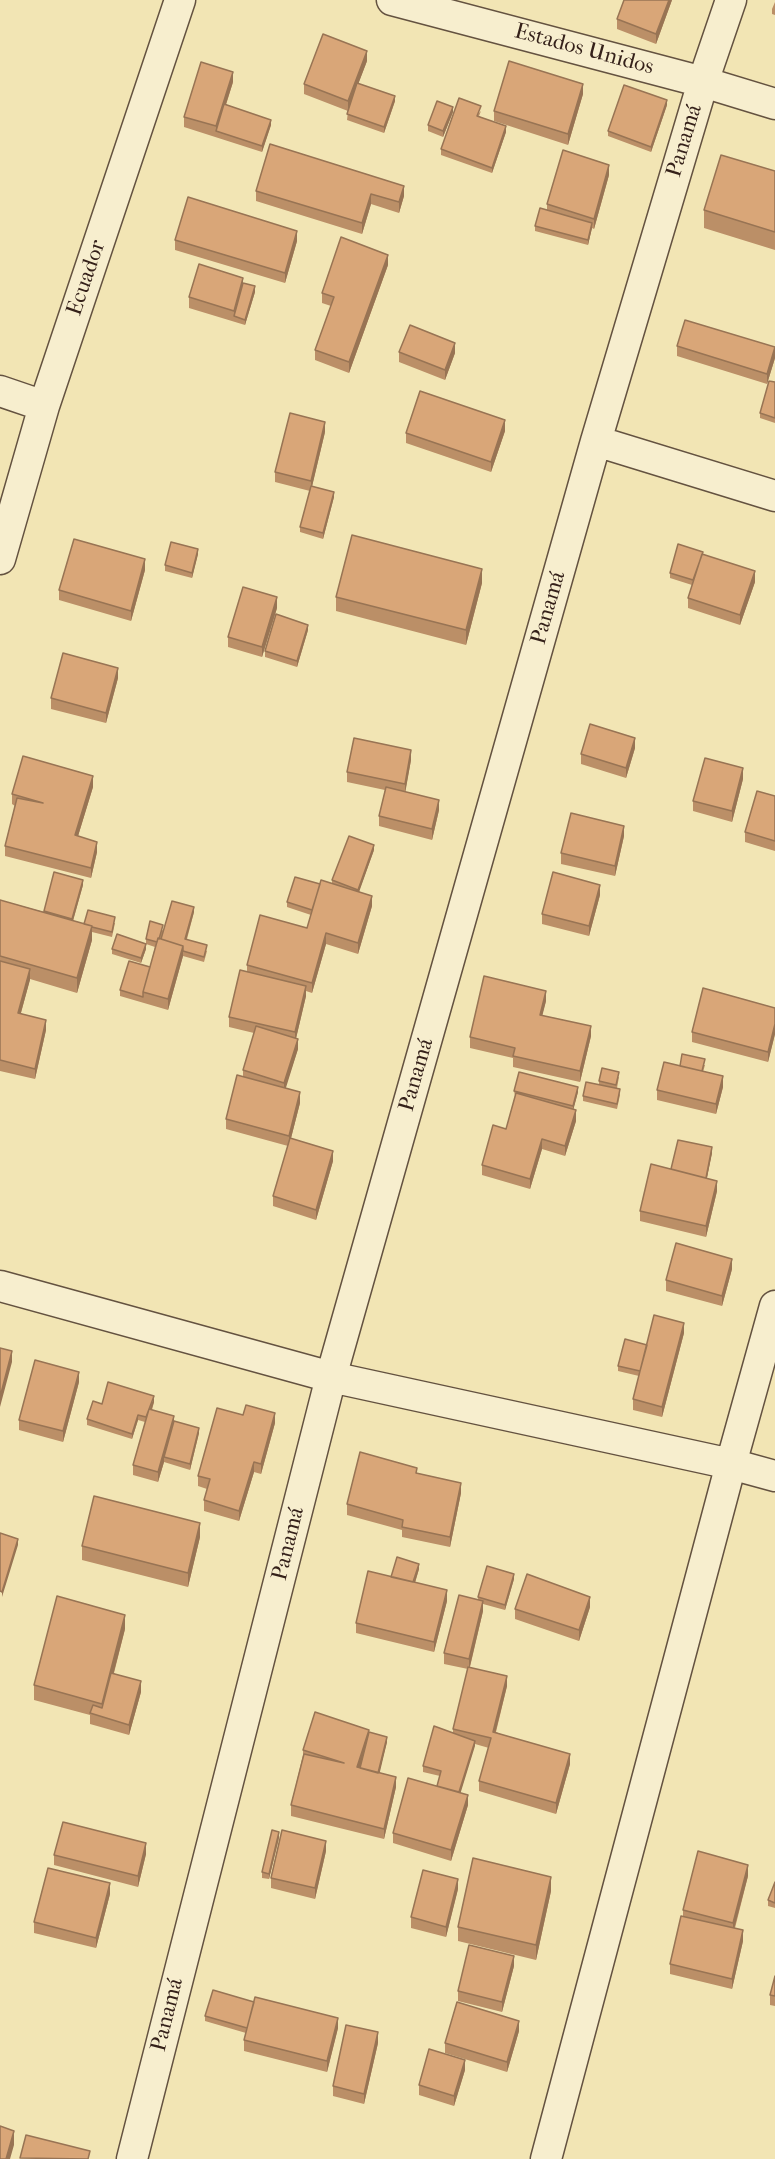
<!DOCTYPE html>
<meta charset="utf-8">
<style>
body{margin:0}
canvas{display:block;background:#f2e5b4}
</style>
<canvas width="775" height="2159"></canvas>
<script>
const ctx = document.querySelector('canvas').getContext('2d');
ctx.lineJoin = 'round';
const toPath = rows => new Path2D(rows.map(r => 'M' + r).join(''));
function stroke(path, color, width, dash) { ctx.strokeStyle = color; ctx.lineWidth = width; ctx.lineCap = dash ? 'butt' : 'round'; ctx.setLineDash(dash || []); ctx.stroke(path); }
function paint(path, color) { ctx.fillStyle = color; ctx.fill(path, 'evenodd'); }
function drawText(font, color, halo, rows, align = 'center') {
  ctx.font = font + ' "IM FELL French Canon",serif'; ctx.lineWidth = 4.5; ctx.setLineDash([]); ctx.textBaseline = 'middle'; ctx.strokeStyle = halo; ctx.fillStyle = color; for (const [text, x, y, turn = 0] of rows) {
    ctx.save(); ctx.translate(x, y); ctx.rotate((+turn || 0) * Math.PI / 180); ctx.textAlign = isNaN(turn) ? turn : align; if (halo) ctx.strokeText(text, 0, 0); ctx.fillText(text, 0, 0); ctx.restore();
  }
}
const minor = toPath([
 [392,0,703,82,775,104],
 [0,391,44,406],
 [596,441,775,496],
 [0,559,44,406,180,0],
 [0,1286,331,1377,731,1464,775,1476],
 [132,2159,331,1377,596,441,703,82,731,0],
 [546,2159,731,1464,775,1306]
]);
const wall = toPath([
 [672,0,656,44,617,29,617,19],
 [775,2,775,15,772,14,772,9],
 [367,61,358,84,395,101,384,133,347,120,348,111,304,94,304,84],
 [233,82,226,105,271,125,262,152,184,127,184,117],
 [583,94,568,145,494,121,494,111],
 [667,105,651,152,608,136,608,131],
 [481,111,479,116,506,132,492,173,441,155,441,149],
 [453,112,443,137,428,131,428,125],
 [270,144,404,196,399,213,371,204,362,234,256,201,256,191],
 [775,171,775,250,704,228,704,210],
 [609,175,594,229,592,228,588,245,535,231,535,226,547,210,547,204],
 [175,240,297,241,285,283,175,250],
 [388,265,349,373,315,360,315,350,331,306,322,303,322,293],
 [243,283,255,292,245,325,189,308,189,297],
 [677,346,775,358,767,384,677,356],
 [399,352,455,353,445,380,399,362],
 [775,382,775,423,760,418,760,413],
 [505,431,491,472,406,443,406,433],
 [325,432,312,486,334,497,323,539,300,532,300,527,310,491,275,482,275,472],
 [198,554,192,578,165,571,165,565],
 [703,554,755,582,740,625,688,608,688,598,692,585,670,578,670,573],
 [145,570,131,621,59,600,59,590],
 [482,583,466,645,336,611,336,597],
 [277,608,262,657,228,647,228,637],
 [308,630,297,667,265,657,265,651],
 [118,678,106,723,51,709,51,698],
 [635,748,626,778,581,764,581,754],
 [411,760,405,792,439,810,432,840,379,826,379,816,385,790,347,782,347,772],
 [743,779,732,822,693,811,693,801],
 [93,787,78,836,97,852,91,878,5,856,5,846,15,806,12,804,12,794],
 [775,796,775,851,745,842,745,832],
 [624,836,615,876,561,864,561,853],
 [374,850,359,891,372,906,358,954,326,944,312,993,306,991,306,996,296,1038,298,1049,285,1088,300,1103,291,1138,333,1161,316,1220,273,1206,273,1196,288,1146,226,1129,226,1119,243,1077,243,1070,254,1033,229,1027,229,1017,247,972,247,965,307,928,311,915,287,907,287,902,320,884,332,883,332,880],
 [83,885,73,921,84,924,115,923,112,937,92,932,92,940,77,993,30,979,21,1013,46,1030,35,1079,0,1071,0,900,44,912],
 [600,895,589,936,542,924,542,914],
 [194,912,187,939,207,951,204,962,183,956,168,1010,120,996,120,990,150,967,155,947,146,944,146,949,141,963,112,954,112,949,146,944,146,939,163,930],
 [546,1001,542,1015,591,1036,580,1082,513,1067,513,1058,470,1048,470,1037],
 [775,1008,775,1034,768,1062,692,1042,692,1032],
 [705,1065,703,1072,723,1087,716,1114,657,1100,657,1090,680,1066],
 [619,1077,617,1088,620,1095,617,1109,583,1101,583,1096,599,1084,599,1081],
 [514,1091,578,1092,573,1110,576,1121,565,1156,542,1149,530,1189,482,1175,482,1165,506,1129,515,1096],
 [712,1153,707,1178,717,1191,706,1237,640,1221,640,1211,671,1169],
 [732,1269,722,1306,666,1291,666,1280],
 [684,1333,662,1417,633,1410,633,1399,639,1376,618,1371,618,1366,647,1345],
 [79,1382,63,1442,19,1430,19,1420],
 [154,1402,152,1410,199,1433,190,1470,164,1462,158,1482,133,1475,133,1465,145,1422,138,1420,132,1439,87,1425,87,1419,102,1404],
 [243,1415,275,1423,261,1474,254,1472,239,1521,204,1511,204,1500,207,1489,198,1486,198,1476],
 [417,1473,461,1493,450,1547,402,1537,402,1530,347,1515,347,1504],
 [200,1537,188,1587,82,1560,82,1546],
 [419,1569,415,1583,447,1601,434,1652,356,1633,356,1623,391,1577],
 [514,1579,505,1610,483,1604,483,1611,470,1667,507,1686,496,1732,570,1764,556,1814,479,1791,479,1781,489,1748,475,1744,460,1793,468,1805,451,1861,393,1843,393,1833,437,1786,440,1776,423,1772,423,1766,453,1733,453,1729,468,1669,444,1664,444,1653,478,1600,478,1597],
 [590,1607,579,1641,515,1619,515,1609],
 [125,1629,114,1673,141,1692,129,1735,90,1724,90,1715,34,1700,34,1685],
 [369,1735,387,1742,379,1773,396,1787,384,1839,291,1816,291,1805,303,1755,303,1750],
 [279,1838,269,1879,262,1878,262,1872],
 [326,1851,315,1899,271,1888,271,1878],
 [146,1854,138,1887,54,1865,54,1855],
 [748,1876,735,1928,743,1941,732,1989,670,1974,670,1964,683,1916,683,1910],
 [775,1882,775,1908,768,1906,768,1900],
 [458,1889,446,1937,411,1928,411,1917],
 [551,1891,536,1960,458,1941,458,1927],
 [110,1894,96,1948,34,1933,34,1922],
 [514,1966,502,2012,458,2001,458,1991],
 [775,1976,775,2006,770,2005,770,1995],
 [205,2016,338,2028,327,2072,244,2051,244,2040,246,2033,205,2021],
 [519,2031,507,2072,445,2053,445,2043],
 [378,2043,364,2104,333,2096,333,2086],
 [465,2070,454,2106,419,2095,419,2085]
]);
const shadedWall = toPath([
 [669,0,672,0,656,44,656,34],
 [367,51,367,61,348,111,348,101],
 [233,72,233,82,217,132,216,131,216,126],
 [583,84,583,94,568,145,568,134],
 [395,96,395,101,384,133,384,127],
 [667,100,667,105,651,152,651,147],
 [453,107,453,112,443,137,443,131],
 [271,120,271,125,262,152,262,146],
 [506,126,506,132,492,173,492,168],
 [609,165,609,175,594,229,594,219],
 [404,186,404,196,399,213,399,202],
 [371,194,371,204,362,234,362,223],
 [592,223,592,228,588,245,588,240],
 [297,231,297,241,285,283,285,273],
 [388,255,388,265,349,373,349,362],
 [243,278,243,288,234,316,234,311],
 [255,286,255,292,245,325,245,320],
 [455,343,455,353,445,380,445,370],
 [775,347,775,358,767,384,767,374],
 [505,420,505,431,491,472,491,462],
 [325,422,325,432,311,491,311,481],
 [334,492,334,497,323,539,323,533],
 [198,549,198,554,192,578,192,573],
 [145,559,145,570,131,621,131,611],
 [482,569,482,583,466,645,466,630],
 [755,571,755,582,740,625,740,615],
 [277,597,277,608,262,657,262,647],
 [308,625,308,630,297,667,297,661],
 [118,668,118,678,106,723,106,713],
 [635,738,635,748,626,778,626,768],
 [411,750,411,760,405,794,405,784],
 [743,768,743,779,732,822,732,811],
 [93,776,93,787,75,846,75,835],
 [439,800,439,810,432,840,432,829],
 [624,826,624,836,615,876,615,866],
 [97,842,97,852,91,878,91,868],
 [374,845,374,850,358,895,358,890],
 [83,880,83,885,72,924,72,919],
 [600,885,600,895,589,936,589,926],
 [372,896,372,906,358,954,358,943],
 [194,907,194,912,185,944,185,939],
 [92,926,92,940,77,993,77,978],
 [326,933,326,944,312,993,312,983],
 [146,944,146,949,141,963,141,958],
 [183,946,183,956,168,1010,168,999],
 [30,969,30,980,18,1023,18,1013],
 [306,986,306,996,295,1043,295,1032],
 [546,991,546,1001,540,1025,540,1015],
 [46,1020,46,1030,35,1079,35,1069],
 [775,1024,775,1034,768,1062,768,1052],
 [591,1026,591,1036,580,1082,580,1071],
 [298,1039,298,1049,284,1094,284,1083],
 [723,1076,723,1087,716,1114,716,1104],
 [578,1087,578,1092,573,1111,573,1106],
 [300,1092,300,1103,289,1146,289,1136],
 [576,1110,576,1121,565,1156,565,1146],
 [542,1139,542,1149,530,1189,530,1179],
 [712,1147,712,1153,705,1187,705,1181],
 [333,1151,333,1161,316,1220,316,1210],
 [717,1181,717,1191,706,1237,706,1226],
 [732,1259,732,1269,722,1306,722,1296],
 [684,1323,684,1333,662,1417,662,1407],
 [12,1351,12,1362,0,1407,0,1397],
 [79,1372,79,1382,63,1442,63,1431],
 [154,1396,154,1402,147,1423,147,1418],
 [275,1413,275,1423,261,1474,261,1464],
 [138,1415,138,1420,132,1439,132,1434],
 [174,1416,174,1426,164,1457,164,1462,158,1482,158,1472],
 [199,1428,199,1433,190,1470,190,1464],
 [254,1462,254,1472,239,1521,239,1511],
 [461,1483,461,1493,450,1547,450,1537],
 [200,1523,200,1537,188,1587,188,1573],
 [18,1539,18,1545,2,1597,2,1592],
 [419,1564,419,1569,412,1592,412,1587],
 [514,1574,514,1579,505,1610,505,1605],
 [447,1590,447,1601,434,1652,434,1642],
 [590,1597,590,1607,579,1641,579,1630],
 [483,1601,483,1611,469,1670,469,1659],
 [125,1615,125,1629,102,1718,102,1704],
 [507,1676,507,1686,493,1742,493,1732],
 [141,1681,141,1692,129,1735,129,1725],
 [369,1730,369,1740,357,1777,357,1767],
 [387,1737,387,1742,378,1780,378,1775],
 [475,1741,475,1746,459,1798,459,1793],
 [570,1754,570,1764,556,1814,556,1803],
 [396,1777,396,1787,384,1839,384,1829],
 [468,1795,468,1805,451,1861,451,1850],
 [279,1832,279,1838,269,1879,269,1874],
 [326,1841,326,1851,315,1899,315,1888],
 [146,1843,146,1854,138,1887,138,1876],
 [748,1865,748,1876,733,1933,733,1923],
 [551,1877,551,1891,536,1960,536,1945],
 [458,1879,458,1889,446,1937,446,1927],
 [110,1883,110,1894,96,1948,96,1938],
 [743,1930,743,1941,732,1989,732,1979],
 [514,1956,514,1966,502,2012,502,2002],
 [338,2018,338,2028,327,2072,327,2061],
 [519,2021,519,2031,507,2072,507,2062],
 [378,2032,378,2043,364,2104,364,2094],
 [465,2060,465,2070,454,2106,454,2096],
 [14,2131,14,2145,10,2159,6,2159]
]);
const building = toPath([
 [624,0,669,0,656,34,617,19,624,0],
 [323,34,367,51,348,101,304,84,323,34],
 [509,61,583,84,568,134,494,111,509,61],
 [201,62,233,72,216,126,184,117,201,62],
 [357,83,395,96,384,127,347,114,357,83],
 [624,85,667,100,651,147,608,131,624,85],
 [459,98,481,106,477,116,506,126,492,168,441,149,459,98],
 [437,101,453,107,443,131,428,125,437,101],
 [224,104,271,120,262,146,216,131,224,104],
 [270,144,404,186,399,202,371,194,362,223,256,191,270,144],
 [563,150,609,165,594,219,547,204,563,150],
 [721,155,775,171,775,232,704,210,721,155],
 [188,197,297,231,285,273,175,240,188,197],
 [540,208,592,223,588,240,535,226,540,208],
 [341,237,388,255,349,362,315,350,334,297,322,293,341,237],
 [199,264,243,278,234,311,189,297,199,264],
 [243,283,255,286,245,320,234,316,243,283],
 [685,320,775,347,767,374,677,346,685,320],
 [410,325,455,343,445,370,399,352,410,325],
 [769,381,775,382,775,418,760,413,769,381],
 [420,391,505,420,491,462,406,433,420,391],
 [290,413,325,422,311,481,275,472,290,413],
 [311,486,334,492,323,533,300,527,311,486],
 [352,535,482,569,466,630,336,597,352,535],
 [74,539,145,559,131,611,59,590,74,539],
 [171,542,198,549,192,573,165,565,171,542],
 [678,544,703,552,693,580,670,573,678,544],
 [702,554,755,571,740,615,688,598,702,554],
 [243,587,277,597,262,647,228,637,243,587],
 [276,614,308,625,297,661,265,651,276,614],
 [63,653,118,668,106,713,51,698,63,653],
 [590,724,635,738,626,768,581,754,590,724],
 [354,738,411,750,405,784,347,772,354,738],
 [23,756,93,776,75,835,97,842,91,868,5,846,17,798,43,803,12,794,23,756],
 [705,758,743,768,732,811,693,801,705,758],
 [386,787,439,800,432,829,379,816,386,787],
 [757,791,775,796,775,841,745,832,757,791],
 [571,813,624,826,615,866,561,853,571,813],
 [349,836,374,845,358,890,332,880,349,836],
 [54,872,83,880,72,919,44,911,54,872],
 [553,872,600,885,589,926,542,914,553,872],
 [295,877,320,884,312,910,287,902,295,877],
 [321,880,372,896,358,943,326,933,312,983,247,965,260,915,307,928,321,880],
 [0,900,92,926,77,978,0,956,0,900],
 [172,901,194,907,185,939,207,945,204,957,183,951,183,946,161,939,172,901],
 [88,910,115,917,112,932,92,927,92,926,84,924,88,910],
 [150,921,163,925,159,939,158,938,157,942,146,939,150,921],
 [117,934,146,944,141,958,112,949,117,934],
 [158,938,183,946,168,999,143,992,158,938],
 [0,961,30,969,18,1013,46,1020,35,1069,0,1060,0,961],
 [129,961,150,967,143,992,143,997,120,990,129,961],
 [240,970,306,986,295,1032,229,1017,240,970],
 [484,976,546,991,540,1015,591,1026,580,1071,513,1056,515,1048,470,1037,484,976],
 [703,988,775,1008,775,1024,768,1052,692,1032,703,988],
 [256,1026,298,1039,284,1083,243,1070,256,1026],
 [682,1054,705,1059,702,1071,680,1066,682,1054],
 [664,1062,723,1076,716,1104,657,1090,664,1062],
 [602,1068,619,1072,616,1085,599,1081,602,1068],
 [519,1072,578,1087,573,1106,514,1091,519,1072],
 [237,1075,300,1092,289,1136,226,1119,237,1075],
 [586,1082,620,1089,617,1104,583,1096,586,1082],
 [516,1093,576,1110,565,1146,542,1139,530,1179,482,1165,493,1125,506,1129,516,1093],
 [290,1138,333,1151,316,1210,273,1196,290,1138],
 [678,1140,712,1147,706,1178,671,1169,678,1140],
 [651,1164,717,1181,706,1226,640,1211,651,1164],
 [676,1243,732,1259,722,1296,666,1280,676,1243],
 [654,1315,684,1323,662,1407,633,1399,654,1315],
 [625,1339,647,1345,640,1371,618,1366,625,1339],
 [0,1348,12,1351,0,1397,0,1348],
 [35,1360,79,1372,63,1431,19,1420,35,1360],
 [108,1382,154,1396,146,1417,138,1415,132,1434,87,1419,93,1401,102,1404,108,1382],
 [246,1405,275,1413,261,1464,254,1462,239,1511,204,1500,210,1479,198,1476,217,1408,243,1415,246,1405],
 [149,1409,174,1416,158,1472,133,1465,149,1409],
 [174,1421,199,1428,190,1464,164,1457,174,1421],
 [360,1452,417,1468,416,1473,461,1483,450,1537,402,1527,403,1520,347,1504,360,1452],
 [94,1496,200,1523,188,1573,82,1546,94,1496],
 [0,1533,18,1539,2,1592,0,1591,0,1533],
 [397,1557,419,1564,413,1582,391,1577,397,1557],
 [487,1566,514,1574,505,1605,478,1597,487,1566],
 [368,1571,447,1590,434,1642,356,1623,368,1571],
 [527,1574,590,1597,579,1630,515,1609,527,1574],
 [459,1595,483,1601,469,1659,444,1653,459,1595],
 [57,1596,125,1615,102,1704,34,1685,57,1596],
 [468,1667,507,1676,493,1732,570,1754,556,1803,479,1781,491,1738,453,1729,468,1667],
 [111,1673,141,1681,129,1725,90,1713,93,1705,102,1708,111,1673],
 [315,1712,369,1730,357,1767,396,1777,384,1829,291,1805,304,1754,344,1763,303,1750,315,1712],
 [434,1726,475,1741,459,1792,437,1786,441,1771,423,1766,434,1726],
 [369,1732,387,1737,378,1773,360,1768,369,1732],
 [408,1778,468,1795,451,1850,393,1833,408,1778],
 [63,1822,146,1843,138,1876,54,1855,63,1822],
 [272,1830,279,1832,269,1874,262,1872,272,1830],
 [282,1830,326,1841,315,1888,271,1878,282,1830],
 [698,1851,748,1865,733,1923,683,1910,698,1851],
 [473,1858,551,1877,536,1945,458,1927,473,1858],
 [48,1868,110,1883,96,1938,34,1922,48,1868],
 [423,1870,458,1879,446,1927,411,1917,423,1870],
 [775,1882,775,1903,768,1900,775,1882],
 [681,1916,743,1930,732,1979,670,1964,681,1916],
 [469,1945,514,1956,502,2002,458,1991,469,1945],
 [775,1976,775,1996,770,1995,775,1976],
 [213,1990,254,2002,247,2028,205,2016,213,1990],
 [255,1997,338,2018,327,2061,244,2040,255,1997],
 [457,2002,519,2021,507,2062,445,2043,457,2002],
 [346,2025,378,2032,364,2094,333,2086,346,2025],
 [429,2049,465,2060,454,2096,419,2085,429,2049],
 [0,2126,14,2131,6,2159,0,2159,0,2126],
 [26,2135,90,2151,88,2159,20,2158,26,2135]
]);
const streetNames = [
 ["Estados Unidos",584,50,15],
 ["Panamá",685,141,-73],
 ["Ecuador",87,278,-71],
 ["Panamá",549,608,-74],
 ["Panamá",417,1075,-74],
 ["Panamá",289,1544,-76],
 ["Panamá",168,2015,-76]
];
stroke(minor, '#645240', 33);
stroke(minor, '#f7eece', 30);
paint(wall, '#bb8f67');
paint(shadedWall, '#987454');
paint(building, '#d9a678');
stroke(building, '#987454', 1.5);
drawText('22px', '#35211a', '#f7eece', streetNames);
</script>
